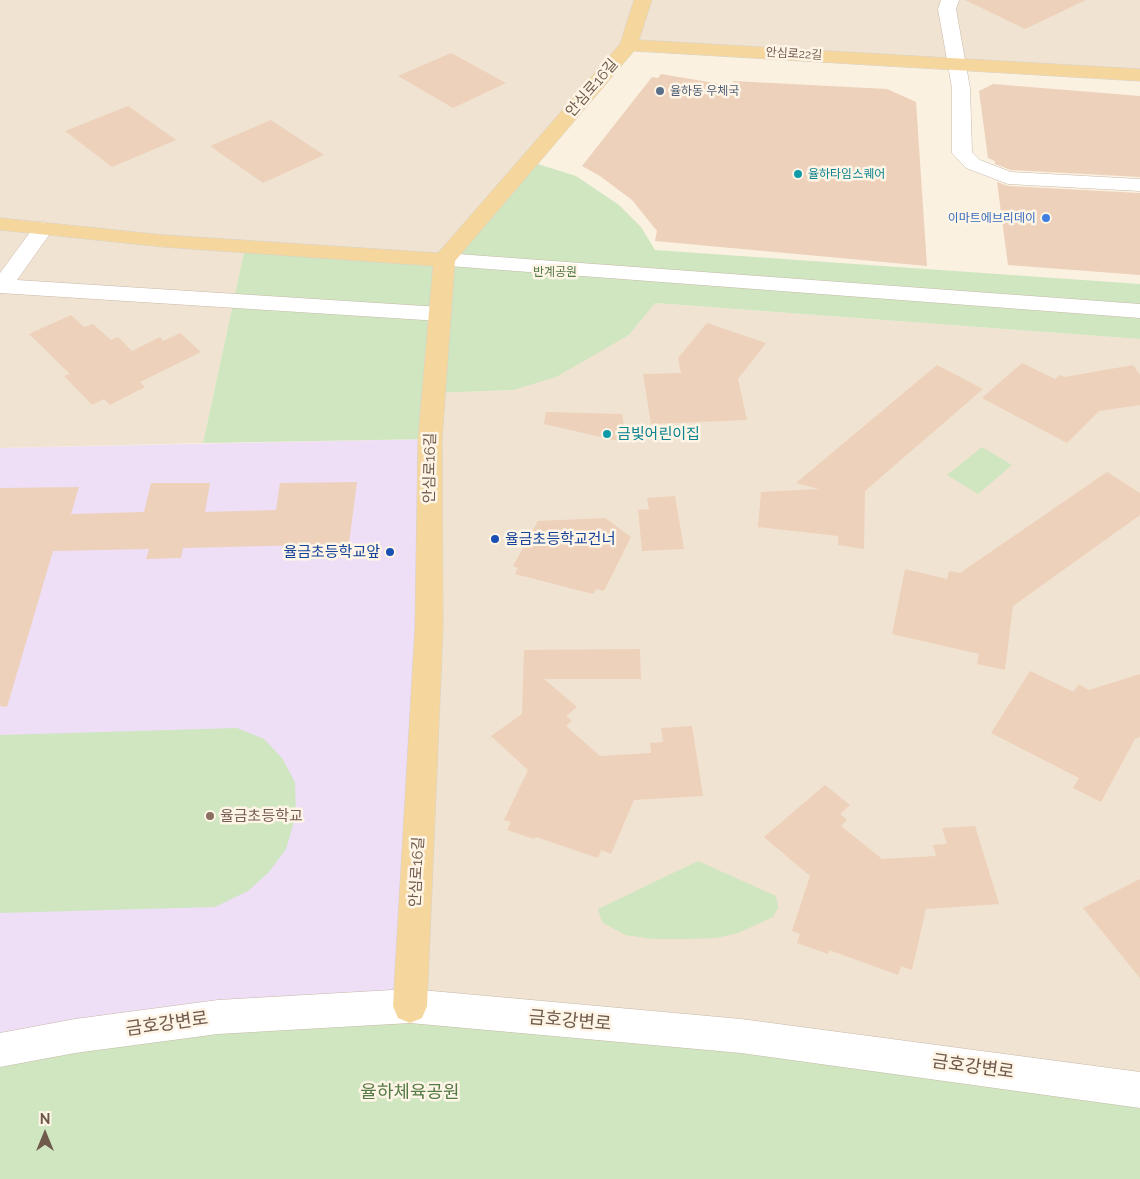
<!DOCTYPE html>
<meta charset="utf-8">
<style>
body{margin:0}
#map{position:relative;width:1140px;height:1179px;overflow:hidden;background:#faf1e1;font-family:Raleway,sans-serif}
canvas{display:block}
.north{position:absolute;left:20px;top:1109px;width:50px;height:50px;-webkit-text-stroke:4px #fef5e7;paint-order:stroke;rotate:0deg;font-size:14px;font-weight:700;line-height:20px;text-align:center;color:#6f594a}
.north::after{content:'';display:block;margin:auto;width:18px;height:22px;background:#6f594a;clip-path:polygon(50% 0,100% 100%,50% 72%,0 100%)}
</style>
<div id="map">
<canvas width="1140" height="1179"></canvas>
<div class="north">N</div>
</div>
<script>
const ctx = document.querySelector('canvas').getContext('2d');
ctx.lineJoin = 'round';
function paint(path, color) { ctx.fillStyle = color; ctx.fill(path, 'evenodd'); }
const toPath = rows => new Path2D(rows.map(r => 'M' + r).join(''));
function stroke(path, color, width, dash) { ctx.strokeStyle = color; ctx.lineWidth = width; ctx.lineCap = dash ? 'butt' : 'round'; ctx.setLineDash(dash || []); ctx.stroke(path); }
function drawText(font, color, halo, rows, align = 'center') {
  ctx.font = font + ' Raleway,"Noto Sans KR",sans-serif'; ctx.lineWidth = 5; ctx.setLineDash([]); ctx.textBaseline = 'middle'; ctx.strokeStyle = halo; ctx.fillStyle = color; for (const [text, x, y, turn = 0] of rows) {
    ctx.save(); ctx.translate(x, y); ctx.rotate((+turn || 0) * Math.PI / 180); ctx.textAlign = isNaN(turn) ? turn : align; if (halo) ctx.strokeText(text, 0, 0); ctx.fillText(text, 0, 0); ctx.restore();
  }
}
const residential = toPath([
 [0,0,1140,0,1140,75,629,45,444,260,245,248,203,443,0,448],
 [654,303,1140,339,1140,1099,410,1006,432,393,513,390,629,335]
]);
const education = toPath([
 [430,439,410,1006,0,1049,0,448]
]);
const green = toPath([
 [528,161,576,176,619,205,641,227,655,250,1140,284,1140,339,655,303,629,335,556,377,513,390,432,393,430,439,203,443,245,248,444,260],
 [982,447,1012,465,978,494,947,475],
 [237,728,264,739,282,758,295,782,296,815,286,849,269,872,248,891,215,907,0,913,0,735],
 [698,861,776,896,778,908,773,917,738,933,716,938,686,939,653,939,625,935,602,922,598,909],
 [410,1006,1140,1099,1140,1179,0,1179,0,1049]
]);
const building = toPath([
 [965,0,1086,0,1025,29],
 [451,53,506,83,453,108,398,76],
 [661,74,732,86,733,81,887,89,916,102,927,266,655,241,657,231,632,200,600,176,582,166,652,77,658,78],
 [993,84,1140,96,1140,177,1011,170,995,164,995,161,988,158,979,91],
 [128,106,176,140,112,167,65,131],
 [271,120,324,155,263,183,210,146],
 [997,182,1008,186,1140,193,1140,275,1008,265],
 [71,315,84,327,93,324,111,340,118,337,132,351,160,337,163,341,180,333,201,352,140,382,145,387,110,405,104,399,92,405,64,376,70,374,29,334],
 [707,323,766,343,738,379,747,420,651,424,643,374,681,373,678,358],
 [1022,363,1055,379,1060,375,1065,377,1133,365,1140,375,1140,405,1099,411,1067,443,982,398],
 [937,365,983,389,865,491,864,549,838,545,838,536,758,527,761,492,819,489,796,483],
 [546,412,622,414,627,443,544,424],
 [1107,472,1140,493,1140,515,1013,606,1005,670,977,664,979,654,892,634,905,569,947,579,949,571,960,573],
 [357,482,349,544,183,548,181,558,146,559,149,549,53,551,7,707,0,706,0,488,79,487,71,514,144,512,151,483,210,483,205,512,276,510,280,483],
 [675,496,684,549,642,551,638,510,649,509,647,498],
 [605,518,631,537,604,591,596,589,593,594,515,574,518,568,513,566,538,521],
 [640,649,641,679,544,679,577,707,566,716,572,721,566,726,600,756,651,753,650,743,663,742,661,728,692,726,703,796,634,800,611,854,601,850,598,858,536,837,534,839,507,830,511,822,504,820,528,770,491,736,522,714,524,650],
 [1030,671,1074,692,1078,684,1089,690,1140,674,1140,737,1135,739,1101,802,1073,788,1079,778,991,733],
 [825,785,850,805,840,814,847,820,841,826,882,859,936,856,933,845,947,844,942,828,975,826,999,904,926,909,912,970,901,966,898,975,829,950,828,954,797,943,800,934,792,931,810,876,764,837],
 [1140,879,1140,978,1083,908]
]);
const minor = toPath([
 [941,0,959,0,956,9,970,88,972,152,980,160,1011,172,1140,179,1140,191,1008,184,966,168,952,153,952,88,938,9,941,0],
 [43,222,50,224,54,228,17,280,440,307,448,309,451,314,448,319,440,321,0,293,0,273,36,224,43,222],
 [444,253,1140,304,1140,318,436,265,433,260,436,255,444,253],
 [410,989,741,1019,1140,1072,1140,1108,741,1053,410,1023,218,1034,75,1053,0,1067,0,1033,75,1019,218,1000,410,989]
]);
const major = toPath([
 [634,0,652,0,639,40,1140,69,1140,81,634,51,455,261,442,439,443,627,427,1006,422,1018,410,1023,398,1018,393,1006,415,627,418,439,433,266,164,247,0,230,0,218,164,235,438,253,620,44,634,0]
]);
const markers = [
 [660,91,5,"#5c6f8a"],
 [798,174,5,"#0f9aa8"],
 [1046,218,5,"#3f7fe0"],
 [607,434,5,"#0f9aa8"],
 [495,539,5,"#1a4fb4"],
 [390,552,5,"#1a4fb4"],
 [210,816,5,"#8d6e63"]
];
const farStreetnames = [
 ["안심로22길",794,54,3]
];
const farServicenames = [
 ["율하동 우체국",670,91]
];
const farCulturenames = [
 ["율하타임스퀘어",808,174]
];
const farShopnames = [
 ["이마트에브리데이",1036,218]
];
const farParknames = [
 ["반계공원",555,272]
];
const streetNames = [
 ["안심로16길",592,88,-49],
 ["안심로16길",430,468,-89],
 ["안심로16길",417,872,-87]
];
const cultureNames = [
 ["금빛어린이집",617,434]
];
const transitNames = [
 ["율금초등학교건너",505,539],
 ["율금초등학교앞",380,552,"right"]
];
const educationNames = [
 ["율금초등학교",220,816]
];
const nearStreetnames = [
 ["금호강변로",570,1021,5],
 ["금호강변로",167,1024,-8],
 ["금호강변로",973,1067,8]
];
const nearParknames = [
 ["율하체육공원",410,1093]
];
paint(residential, '#f1e3d1');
paint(education, '#eedff6');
paint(green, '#cfe6c1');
paint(building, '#edd1bb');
stroke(minor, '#c9b9a9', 1);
stroke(major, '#d7d1cc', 1);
paint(minor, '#fff');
paint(major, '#f5d79e');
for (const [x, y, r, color] of markers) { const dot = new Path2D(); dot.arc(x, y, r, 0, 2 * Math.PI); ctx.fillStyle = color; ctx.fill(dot); stroke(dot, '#fef5e7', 2); }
drawText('12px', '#6f594a', '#fef5e7', farStreetnames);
drawText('12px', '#4e5e75', '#fef5e7', farServicenames, 'left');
drawText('12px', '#0d838f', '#fef5e7', farCulturenames, 'left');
drawText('12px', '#366cbe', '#fef5e7', farShopnames, 'right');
drawText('12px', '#547a46', '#fef5e7', farParknames);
drawText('15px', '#6f594a', '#fef5e7', streetNames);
drawText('15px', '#0d838f', '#fef5e7', cultureNames, 'left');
drawText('15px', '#164399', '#fef5e7', transitNames, 'left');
drawText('15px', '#785e54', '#fef5e7', educationNames, 'left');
drawText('18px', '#6f594a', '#fef5e7', nearStreetnames);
drawText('18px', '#547a46', '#fef5e7', nearParknames);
</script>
